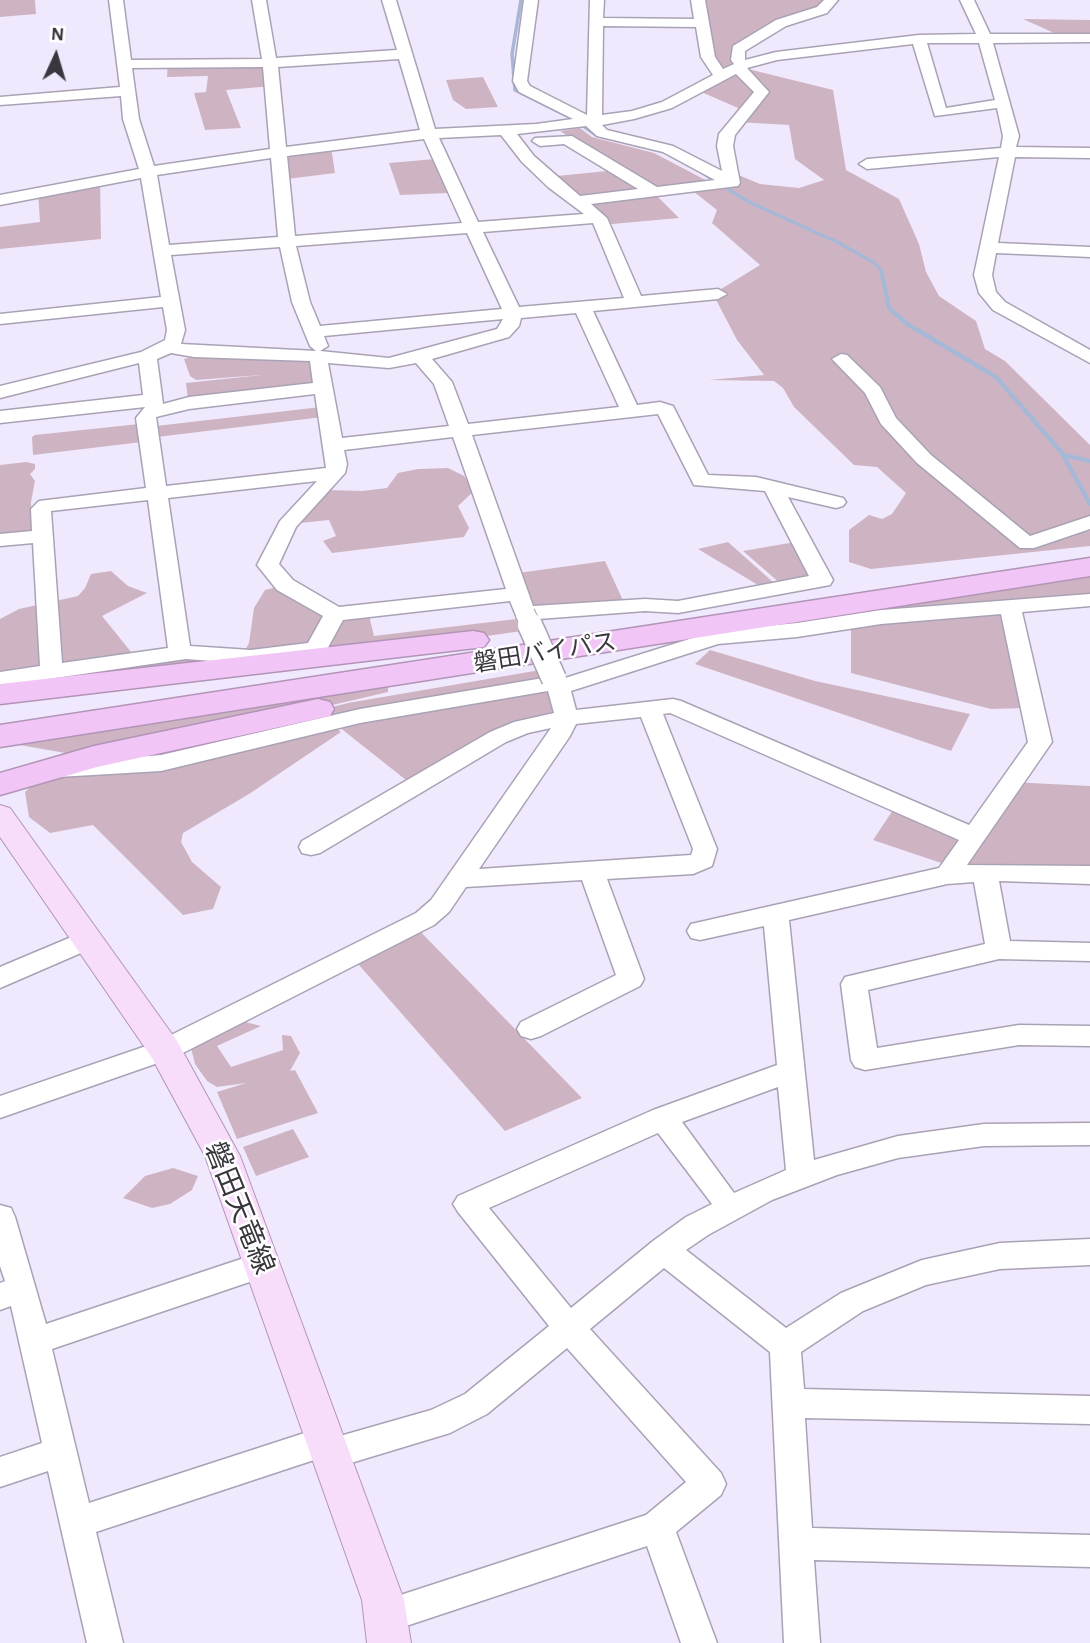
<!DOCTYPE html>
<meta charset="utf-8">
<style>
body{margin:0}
#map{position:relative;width:1090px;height:1643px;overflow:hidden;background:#f0e9fe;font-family:"Alegreya Sans",sans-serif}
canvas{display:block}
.north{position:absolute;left:21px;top:21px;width:70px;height:70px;-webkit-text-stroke:5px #fff;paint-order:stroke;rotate:4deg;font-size:19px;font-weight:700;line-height:28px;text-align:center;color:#39363e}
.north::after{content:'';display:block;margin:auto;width:24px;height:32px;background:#39363e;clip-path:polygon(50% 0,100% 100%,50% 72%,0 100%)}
</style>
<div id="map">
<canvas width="1090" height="1643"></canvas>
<div class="north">N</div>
</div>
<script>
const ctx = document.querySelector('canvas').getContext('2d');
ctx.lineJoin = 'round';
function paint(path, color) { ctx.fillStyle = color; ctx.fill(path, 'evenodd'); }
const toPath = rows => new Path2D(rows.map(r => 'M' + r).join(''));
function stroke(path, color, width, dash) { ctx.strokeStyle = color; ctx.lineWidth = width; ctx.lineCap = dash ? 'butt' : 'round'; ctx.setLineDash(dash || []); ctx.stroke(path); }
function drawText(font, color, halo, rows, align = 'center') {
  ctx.font = font + ' "Alegreya Sans","Noto Sans JP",sans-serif'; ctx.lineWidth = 5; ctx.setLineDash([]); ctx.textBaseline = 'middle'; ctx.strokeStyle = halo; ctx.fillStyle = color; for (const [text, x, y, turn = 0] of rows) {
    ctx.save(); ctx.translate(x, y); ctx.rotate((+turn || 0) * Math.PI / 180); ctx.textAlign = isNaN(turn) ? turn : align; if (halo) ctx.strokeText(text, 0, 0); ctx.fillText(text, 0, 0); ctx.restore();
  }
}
const green = toPath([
 [0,0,35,0,36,14,0,17],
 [699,0,831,0,738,49,744,68,833,90,846,170,899,199,919,244,926,272,939,296,976,321,985,349,1005,361,1090,445,1090,546,871,569,849,562,849,530,869,515,882,519,892,514,906,493,877,467,854,465,794,407,783,388,774,381,709,380,764,375,737,340,713,294,760,265,712,223,717,210,689,188,652,191,679,218,601,225,547,177,617,170,623,172,560,131,580,128,592,137,654,153,715,185,729,171,760,184,799,188,824,180,795,159,789,125,736,122,738,108,699,91,723,76,707,53],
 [1023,19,1090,20,1090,37,1063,37],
 [168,63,270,63,272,86,226,90,241,128,205,130,194,93,206,92,208,76,167,77],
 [483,77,498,107,466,109,453,100,446,80],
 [331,147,335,173,287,179,277,153],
 [435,159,449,193,400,195,389,163],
 [100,181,101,239,0,249,0,227,40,222,38,192],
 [196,356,310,360,314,369,317,385,188,399,186,383,262,375,196,380,190,376,184,359],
 [321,407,323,417,157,437,156,426],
 [139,424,142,442,33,455,32,437,35,435],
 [26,462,35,464,35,469,30,474,35,481,31,502,32,533,0,537,0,465],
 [448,468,464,476,475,490,458,506,469,528,464,537,332,553,323,541,336,536,329,520,300,523,316,500,327,490,362,491,387,488,398,473,418,469],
 [801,541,820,576,781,584,743,551],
 [728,542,774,583,758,585,698,549],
 [605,561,626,607,535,613,511,574],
 [111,571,128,586,147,593,102,616,136,658,242,656,249,643,254,608,265,590,273,588,290,588,326,612,368,611,374,636,516,619,522,631,333,658,0,693,0,619,19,609,78,596,85,588,91,574],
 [1090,574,1090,599,998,608,1026,708,991,709,851,673,851,621,917,614,869,611,951,589],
 [710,650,815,681,970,714,951,751,695,664],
 [540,670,566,718,520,729,411,784,334,723,331,724,341,732,249,794,183,833,181,842,192,862,221,887,213,909,183,915,93,825,50,833,29,817,25,792,41,777,208,739,348,703],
 [388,687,388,692,225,730,71,754,14,744],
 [1011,782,1090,786,1090,874,953,867,873,840,897,804,973,836],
 [414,925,582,1098,505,1131,351,956],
 [241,1021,261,1026,217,1046,231,1067,283,1050,282,1035,291,1036,300,1053,290,1071,295,1070,318,1113,237,1139,217,1092,246,1083,217,1087,207,1081,195,1064,191,1048],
 [293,1129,309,1157,256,1176,243,1147],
 [173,1168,198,1176,192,1190,170,1204,152,1208,123,1198,145,1176]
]);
const streamFar1 = toPath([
 [521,0,512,54,515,90,575,120,596,135,621,141],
 [698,170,747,201,837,242,873,262,881,270,882,276]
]);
const stream = toPath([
 [882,274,889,308,907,324,996,377,1062,453,1090,504],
 [1063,455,1090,461]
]);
const minor = toPath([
 [109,0,123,0,131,60,262,59,252,0,266,0,276,58,397,50,382,0,396,0,435,129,536,124,573,119,519,92,513,81,524,0,538,0,527,81,530,86,587,115,590,0,604,0,603,18,694,19,691,0,705,0,715,57,723,69,734,64,731,60,733,46,776,20,817,7,824,0,838,0,827,13,786,26,745,51,745,60,776,52,919,35,976,34,960,0,974,0,990,34,1090,34,1090,42,993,43,1019,136,1016,147,1090,148,1090,158,1015,157,998,243,1090,247,1090,257,996,253,992,275,996,292,1005,302,1090,350,1090,363,993,310,979,293,974,275,999,157,867,169,859,164,867,159,1001,148,1003,136,997,108,935,116,913,44,777,60,747,68,769,92,735,135,733,146,740,183,738,186,591,204,607,218,641,296,718,289,727,294,718,299,593,311,637,405,660,402,673,406,708,475,756,477,843,498,846,502,843,506,836,508,788,497,833,580,830,585,678,613,645,611,525,620,517,618,510,601,343,620,325,653,299,660,251,664,186,659,0,686,0,672,40,666,33,543,0,546,0,534,32,531,31,509,39,501,146,488,136,418,145,407,0,423,0,411,143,395,139,363,0,398,0,386,141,352,165,340,167,330,163,307,0,324,0,314,161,297,141,178,0,205,0,195,139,169,123,119,121,96,0,105,0,97,120,87,109,0],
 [603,26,696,27,701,57,713,75,662,102,632,111,602,115,603,26],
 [927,43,979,43,995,100,946,108,927,43],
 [399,59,420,130,286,147,278,67,399,59],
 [263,67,270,149,154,166,139,119,132,68,263,67],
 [736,74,754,92,719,134,717,146,722,171,673,146,607,130,602,125,634,119,672,108,736,74],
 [586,126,597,136,663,152,715,180,657,187,572,136,535,138,532,141,540,146,564,144,638,189,580,196,534,156,517,134,586,126],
 [501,135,522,162,548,187,584,214,478,222,439,138,501,135],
 [424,139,462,223,295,236,287,156,424,139],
 [271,158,278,237,169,245,157,175,271,158],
 [593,223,624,298,519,307,483,232,593,223],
 [467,233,502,309,320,326,310,302,296,246,467,233],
 [280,247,292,302,310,346,316,351,181,344,185,330,171,255,280,247],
 [576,313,619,407,468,424,452,382,432,359,509,337,519,326,521,318,576,313],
 [503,319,497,329,389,358,320,351,328,346,324,336,503,319],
 [171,353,194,357,310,361,313,383,189,397,163,404,157,359,171,353],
 [328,363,389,368,416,363,434,384,449,426,342,438,328,363],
 [315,394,326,468,166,486,156,417,189,409,315,394],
 [658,414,694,485,765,491,809,576,678,601,645,599,533,606,472,435,658,414],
 [453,437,506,589,339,607,293,580,279,564,296,527,345,473,347,464,344,450,453,437],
 [317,481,280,521,257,565,277,590,323,616,308,643,251,650,190,646,168,498,317,481],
 [148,500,168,648,62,663,51,511,148,500],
 [841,354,847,355,880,387,896,418,931,455,1030,536,1090,516,1090,529,1034,548,1020,548,917,463,881,424,865,393,832,359,841,354],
 [1090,594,1090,606,1022,612,1052,742,967,865,1090,866,1090,884,999,881,1010,941,1090,943,1090,961,999,959,868,990,877,1048,1019,1025,1090,1026,1090,1046,1019,1045,865,1070,855,1067,851,1060,841,984,845,977,985,944,974,882,947,884,789,920,814,1160,898,1136,984,1124,1090,1123,1090,1145,984,1146,898,1158,837,1175,772,1200,708,1235,686,1250,786,1328,841,1293,922,1260,1000,1243,1090,1239,1090,1265,1000,1269,926,1285,863,1311,801,1352,804,1389,1090,1396,1090,1424,805,1418,812,1528,1090,1535,1090,1567,814,1560,820,1643,784,1643,770,1352,664,1268,590,1329,721,1473,726,1484,721,1495,676,1532,717,1643,681,1643,647,1546,385,1633,373,1628,367,1616,373,1604,646,1515,686,1482,567,1348,487,1414,450,1433,331,1469,319,1465,317,1459,96,1532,123,1643,87,1643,48,1471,0,1487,0,1457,42,1443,11,1306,0,1310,0,1283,5,1281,0,1266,0,1205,11,1208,15,1217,46,1324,262,1252,273,1256,277,1265,273,1274,52,1349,89,1503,326,1426,338,1431,340,1436,431,1410,465,1394,549,1326,458,1212,453,1204,458,1196,653,1110,777,1065,764,926,700,940,691,938,687,931,691,924,939,868,959,840,670,713,663,714,717,849,712,866,693,874,607,879,644,979,640,986,541,1036,531,1039,521,1036,517,1029,521,1022,616,975,582,880,466,887,449,912,434,925,175,1057,0,1118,0,1096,155,1043,416,913,431,900,551,728,528,733,506,742,320,853,311,855,302,853,299,847,302,841,490,732,514,722,554,713,548,691,360,723,161,771,58,777,50,774,46,769,50,764,161,755,360,709,543,678,546,674,554,672,562,674,565,678,715,631,797,623,881,610,1090,594],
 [1001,614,1028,742,969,825,681,701,673,699,576,710,571,691,718,644,797,637,881,624,1001,614],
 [641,717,693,849,691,855,479,869,570,736,576,724,641,717],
 [778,1087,786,1170,734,1193,682,1122,778,1087],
 [658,1133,712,1204,686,1217,653,1241,571,1308,489,1208,658,1133],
 [88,930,97,932,101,939,97,946,0,988,0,967,88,930]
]);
const major = toPath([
 [0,805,10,808,177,1041,240,1156,404,1600,411,1643,367,1643,362,1600,205,1156,152,1058,0,837,0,805]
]);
const highway = toPath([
 [1090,558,1090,576,0,747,0,725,1090,558],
 [473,631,484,633,489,640,484,647,0,704,0,684,473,631],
 [318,699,330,702,334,709,330,716,97,767,0,795,0,773,94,746,318,699]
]);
const minorBridgeFar1 = toPath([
 [525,613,531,626]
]);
const minorBridge = toPath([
 [530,625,554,679]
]);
const streetNames = [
 ["磐田バイパス",545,653,-9]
];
const nearStreetnames = [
 ["磐田天竜線",239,1208,68]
];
paint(green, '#ceb4c3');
stroke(streamFar1, '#a6b8d6', 3.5);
stroke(stream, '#a6b8d6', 4.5);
stroke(minor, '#a9a2b5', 3);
stroke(major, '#b194b6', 2);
stroke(highway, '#b194b6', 3);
paint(minor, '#fff');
paint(major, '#f7ddfa');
paint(highway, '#f1c6f6');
stroke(minorBridgeFar1, '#a9a2b5', 21, []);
stroke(minorBridge, '#a9a2b5', 27, []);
stroke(minorBridgeFar1, '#fff', 19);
stroke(minorBridge, '#fff', 24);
drawText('24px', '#39363e', '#fff', streetNames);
drawText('28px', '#39363e', '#fff', nearStreetnames);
</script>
